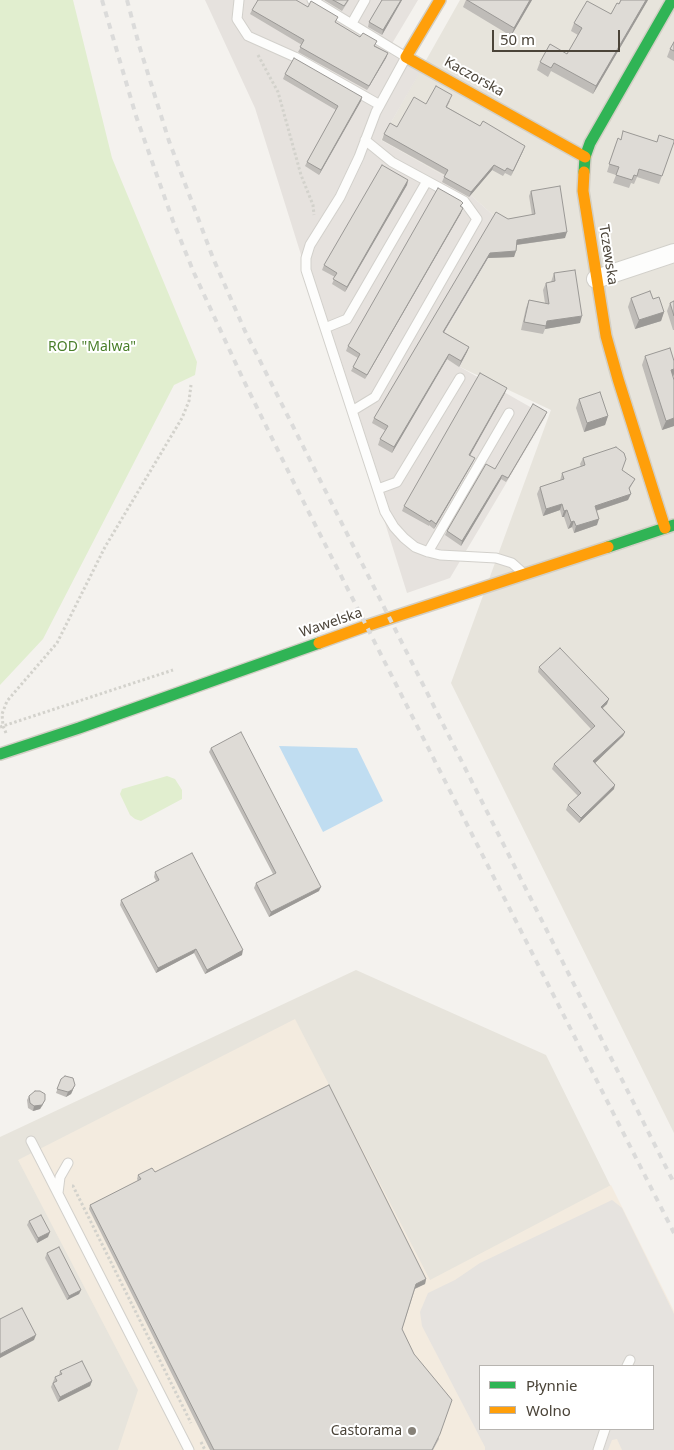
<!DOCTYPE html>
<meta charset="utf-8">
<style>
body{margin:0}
#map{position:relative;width:674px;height:1450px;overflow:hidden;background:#f4f2ee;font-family:"Noto Sans",sans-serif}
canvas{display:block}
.legend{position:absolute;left:479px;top:1365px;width:175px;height:65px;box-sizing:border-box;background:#fff;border:1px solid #b7b4b0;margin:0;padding:6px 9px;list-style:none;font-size:15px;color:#4b4439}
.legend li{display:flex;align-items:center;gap:10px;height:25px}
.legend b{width:25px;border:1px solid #b7b4b0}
.scale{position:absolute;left:492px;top:30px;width:128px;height:22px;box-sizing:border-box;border:2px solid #4b4439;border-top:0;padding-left:6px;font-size:15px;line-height:18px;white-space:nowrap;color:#4b4439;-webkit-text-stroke:4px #fff;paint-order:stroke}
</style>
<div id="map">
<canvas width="674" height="1450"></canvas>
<ul class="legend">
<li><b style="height:6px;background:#30b455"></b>Płynnie</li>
<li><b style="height:6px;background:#ff9f0a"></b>Wolno</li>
</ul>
<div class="scale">50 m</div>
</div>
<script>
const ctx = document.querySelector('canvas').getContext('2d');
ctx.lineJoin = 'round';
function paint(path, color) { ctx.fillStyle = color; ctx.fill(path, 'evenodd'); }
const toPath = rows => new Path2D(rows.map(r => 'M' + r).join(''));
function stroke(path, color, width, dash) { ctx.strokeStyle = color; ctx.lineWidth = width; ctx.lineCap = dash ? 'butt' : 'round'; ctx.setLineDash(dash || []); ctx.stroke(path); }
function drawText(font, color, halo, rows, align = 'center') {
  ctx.font = font + ' "Noto Sans",sans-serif'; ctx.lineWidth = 4; ctx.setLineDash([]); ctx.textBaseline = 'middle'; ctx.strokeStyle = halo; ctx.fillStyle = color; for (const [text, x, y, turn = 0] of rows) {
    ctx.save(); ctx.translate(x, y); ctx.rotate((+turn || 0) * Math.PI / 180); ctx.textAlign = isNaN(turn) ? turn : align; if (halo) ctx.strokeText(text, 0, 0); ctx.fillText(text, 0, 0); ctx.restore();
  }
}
const residential = toPath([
 [460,0,674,0,674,1133,451,683,551,410,460,367,442,338,507,225,493,215,457,183,381,140],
 [356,970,546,1055,674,1315,674,1450,0,1450,0,1137],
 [480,1366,653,1366,653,1429,480,1429]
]);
const commercial = toPath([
 [295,1019,430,1280,611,1185,674,1311,674,1450,118,1450,138,1390,18,1160],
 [480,1366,653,1366,653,1429,480,1429]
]);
const industrial = toPath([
 [205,0,418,0,387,52,420,72,381,140,457,183,493,215,508,225,442,338,467,352,460,367,546,416,450,578,407,593,255,108]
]);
const green = toPath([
 [0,0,73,0,112,158,197,362,195,375,174,385,43,639,0,685],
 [167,776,175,779,182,790,182,799,141,821,135,819,130,815,120,794,122,789]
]);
const parking = toPath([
 [612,1200,622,1208,674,1314,674,1450,622,1450,617,1439,612,1440,608,1450,485,1450,485,1447,422,1326,420,1312,428,1293,455,1280,480,1263],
 [480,1366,653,1366,653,1429,480,1429]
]);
const water = toPath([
 [279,746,357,748,383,801,323,832]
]);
const path = toPath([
 [258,55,278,92,301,175,313,205,314,215],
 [0,727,173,670],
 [6,733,3,726,2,714,7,701,57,643,105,547,182,418,189,401,191,385],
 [72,1186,73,1186,191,1423],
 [201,1442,205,1450]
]);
const lane = toPath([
 [239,0,237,19,248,36,295,57,380,105],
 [312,0,406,57,376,112,359,157,340,197,310,245,306,258,306,270,385,512,394,527,404,538,415,547,428,552,440,555,496,558,512,563,521,571],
 [352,23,365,0],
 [325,328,347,319,427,181],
 [352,411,375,397,477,219,464,201,392,162,365,140],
 [378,489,397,482,460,378],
 [428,552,509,413],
 [31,1141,189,1450],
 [58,1193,60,1177,68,1163],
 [627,1366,630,1360],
 [598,1450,605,1429]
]);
const street = toPath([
 [596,279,674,253]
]);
const fast = toPath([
 [584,172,585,157,590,143,672,0],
 [608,547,674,525],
 [0,754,79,728,319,643]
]);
const slow = toPath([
 [440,0,406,57,585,157],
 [584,172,583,191,606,336,618,379,665,528],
 [319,643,366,626,608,547]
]);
const rail = toPath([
 [102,0,136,116,173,221,194,273,243,379,292,479,674,1233],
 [127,0,139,45,169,141,213,258,245,331,674,1183]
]);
const wall = toPath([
 [324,0,349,0,342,11],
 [382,0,402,0,382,35,368,27,369,22],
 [466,0,532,0,511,36,463,7],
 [621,0,648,0,593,94,551,71,548,77,537,70,540,62,567,54,578,35,571,31,574,23,611,14],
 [252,10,335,23,388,53,386,58,367,90,298,52,302,45,250,14],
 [674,42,674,61,667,57,670,49],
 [285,74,362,97,361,101,319,175,305,166,307,162,336,110,283,79],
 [450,101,447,107,523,151,511,176,505,173,503,176,492,170,469,197,442,182,445,175,382,140,384,134,397,127,426,104],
 [620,139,657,142,674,142,659,184,637,177,634,184,631,183,629,188,613,183,616,175,607,172,615,146],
 [408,180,407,185,345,292,332,284,335,277,322,270,324,265],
 [531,191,565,238,517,245,516,251,514,257,488,258,444,332,469,347,467,352,459,367,447,359,392,453,378,445,380,439,386,431,372,423,374,418,508,219,532,215,529,196],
 [461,207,461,213,365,379,351,371,358,358,346,351,348,346],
 [554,273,580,323,545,329,543,334,521,330,526,308,529,300,545,303,543,290,546,283,551,282],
 [631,298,653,299,664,312,661,321,635,329,628,307],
 [674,301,674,330,673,330,667,311,670,303],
 [645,356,674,361,674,374,673,377,674,380,674,426,662,430,642,365],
 [505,393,470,455,473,462,434,529,429,525,429,526,402,511,404,506],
 [579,399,608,416,605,425,584,432,576,408],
 [547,412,545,416,506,482,501,479,461,546,445,535,447,531,495,469],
 [583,458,622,470,635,479,629,490,628,500,596,511,597,525,574,533,572,527,568,529,564,517,562,517,560,510,543,516,537,494,540,487,560,481,562,473,581,467,580,464],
 [539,667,607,704,603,708,625,732,623,736,595,763,614,789,579,823,566,810,568,805,578,796,552,769,554,764,591,729,538,672],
 [211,748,319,891,269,917,254,888,256,883,273,874,209,752],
 [155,872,242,955,205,974,194,953,156,973,120,905,121,900,156,881,154,877],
 [61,1079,73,1090,71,1094,66,1097,56,1093],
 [29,1096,43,1105,40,1109,33,1111,28,1108,27,1100],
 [155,1172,426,1279,425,1284,415,1289,402,1329,439,1439,433,1450,210,1450,89,1209,90,1205,138,1181,137,1179,138,1175],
 [29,1221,48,1237,37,1243,27,1225],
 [47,1253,81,1290,79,1294,67,1300,45,1258],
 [60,1371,92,1381,90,1386,58,1402,51,1387,55,1377,59,1375]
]);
const shadedWall = toPath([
 [401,0,402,0,382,35,383,30],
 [530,0,532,0,511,36,514,28],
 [646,0,648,0,593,94,596,86],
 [388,53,386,58,367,90,369,86],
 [362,97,361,101,319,175,321,170],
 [525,146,523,151,511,176,513,171],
 [494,165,492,170,469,197,471,192],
 [408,180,407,185,345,292,347,287],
 [463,208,461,213,365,379,367,375],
 [567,232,565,238,515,245,517,240],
 [516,251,514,257,488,258,441,337,443,332,490,253],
 [664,312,661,321,635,329,639,320],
 [582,316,580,323,545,329,547,321],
 [469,347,467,352,459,367,461,361],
 [449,354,447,359,392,453,394,447],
 [674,369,674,374,673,377,671,370],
 [507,388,505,393,468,459,469,455],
 [547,412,545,416,506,482,508,478],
 [608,416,605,425,584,432,587,423],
 [674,418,674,426,662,430,666,421],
 [475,458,473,462,434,529,436,524],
 [502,475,501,479,461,546,462,541],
 [631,494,628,500,592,512,595,506],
 [562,504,560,510,543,516,546,509],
 [567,510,564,517,562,517,564,511],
 [599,519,597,525,574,533,576,526],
 [574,521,572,527,568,529,571,522],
 [609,699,607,704,599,711,601,707],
 [625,732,623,736,592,766,593,761],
 [615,785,614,789,579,823,581,818],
 [321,887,319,891,269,917,271,912],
 [196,949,194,953,156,973,158,968],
 [243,950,242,955,205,974,207,970],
 [75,1085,71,1094,66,1097,68,1092],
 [45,1100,40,1109,33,1111,34,1106],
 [50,1232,48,1237,37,1243,38,1238],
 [426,1279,425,1284,414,1289,416,1284],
 [81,1290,79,1294,67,1300,69,1296],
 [36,1335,34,1340,0,1358,0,1354],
 [92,1381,90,1386,58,1402,60,1397]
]);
const building = toPath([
 [258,0,296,0,308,7,311,1,338,17,335,22,360,37,363,33,377,41,374,46,388,53,369,86,300,47,304,40,252,10,258,0],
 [333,0,348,0,344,6,333,0],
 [382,0,401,0,383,30,369,22,382,0],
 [467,0,530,0,514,28,467,0],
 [621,0,646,0,596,86,554,63,551,68,540,62,550,44,567,54,582,28,574,23,587,1,611,14,617,3,619,4,621,0],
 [674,42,674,51,670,49,674,42],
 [294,58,362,97,321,170,307,162,338,106,285,74,294,58],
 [436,86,452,95,446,107,480,126,483,121,525,146,513,171,507,168,505,171,494,165,471,192,444,177,448,170,384,134,390,123,397,127,414,97,426,104,436,86],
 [623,131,657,142,659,135,674,140,674,142,662,176,639,169,637,176,634,175,632,180,616,175,619,167,609,164,618,138,621,140,623,131],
 [382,165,408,180,347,287,333,279,337,273,324,265,382,165],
 [560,186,567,232,517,240,516,251,490,253,443,332,469,347,461,361,449,354,394,447,380,439,388,426,374,418,496,212,508,219,535,214,531,191,560,186],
 [438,188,461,201,463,203,460,206,463,208,367,375,353,367,360,354,348,346,438,188],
 [575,270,582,316,547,321,546,326,524,322,529,300,549,304,546,283,555,281,554,273,575,270],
 [650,291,653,299,659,297,664,312,639,320,631,298,650,291],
 [674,301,674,316,670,303,674,301],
 [670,348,674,361,674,369,671,370,674,380,674,418,666,421,645,356,670,348],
 [480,373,507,388,469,455,475,458,436,524,431,520,430,522,404,506,480,373],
 [600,392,608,416,587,423,579,399,600,392],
 [533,404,547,412,508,478,502,475,462,541,447,531,486,464,495,469,533,404],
 [616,447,624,453,626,459,622,470,635,479,629,488,631,494,595,506,599,519,576,526,574,521,571,522,567,510,564,511,562,504,546,509,540,487,564,479,562,473,585,465,583,458,616,447],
 [560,648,609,699,601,707,625,732,593,761,615,785,581,818,568,805,581,793,554,764,595,726,539,667,560,648],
 [241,732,321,887,271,912,256,883,276,873,211,748,241,732],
 [192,853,243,950,207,970,196,949,158,968,121,900,159,880,155,872,192,853],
 [65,1076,73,1078,75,1085,72,1090,68,1092,57,1089,61,1079,65,1076],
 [329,1085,426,1279,416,1284,402,1329,414,1354,452,1400,440,1434,432,1450,214,1450,90,1205,141,1179,138,1175,152,1168,155,1172,329,1085],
 [35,1091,40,1091,45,1094,45,1100,42,1105,34,1106,30,1103,29,1096,35,1091],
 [41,1215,50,1232,38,1238,29,1221,41,1215],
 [59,1247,81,1290,69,1296,47,1253,59,1247],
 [22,1308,36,1335,0,1354,0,1319,22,1308],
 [82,1361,92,1381,60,1397,53,1383,57,1381,55,1377,62,1374,60,1371,82,1361]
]);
const markers = [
 [412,1431,5,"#868178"]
];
const streetNames = [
 ["Kaczorska",474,77,29],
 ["Tczewska",608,255,81],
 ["Wawelska",331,623,-19]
];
const parkNames = [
 ["ROD \"Malwa\"",92,347]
];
const poiNames = [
 ["Castorama",402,1431]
];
paint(residential, '#e7e4dc');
paint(commercial, '#f3ebdf');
paint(industrial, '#e6e2de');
paint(green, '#e1eecf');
paint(parking, '#e6e3df');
paint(water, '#c0ddf1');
stroke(lane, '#d2d0cb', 11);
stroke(street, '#d2d0cb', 20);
stroke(fast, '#d3cfc5', 14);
stroke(slow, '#d3cfc5', 14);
stroke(path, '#d3d2cc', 3, [2.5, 2.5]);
stroke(lane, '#fdfdfc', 9);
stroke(street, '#fdfdfc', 18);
stroke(fast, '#30b455', 11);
stroke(slow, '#ff9f0a', 11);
stroke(rail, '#dbdbda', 4, [6, 6]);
paint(wall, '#bfbcb8');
paint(shadedWall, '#9b9996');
paint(building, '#dedbd6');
stroke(building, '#9b9996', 1);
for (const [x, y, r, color] of markers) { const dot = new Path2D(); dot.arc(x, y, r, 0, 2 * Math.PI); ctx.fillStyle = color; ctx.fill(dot); stroke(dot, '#fff', 2); }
drawText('14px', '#4b4439', '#fff', streetNames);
drawText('14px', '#4a7f2a', '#fff', parkNames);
drawText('14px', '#4b4439', '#fff', poiNames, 'right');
</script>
